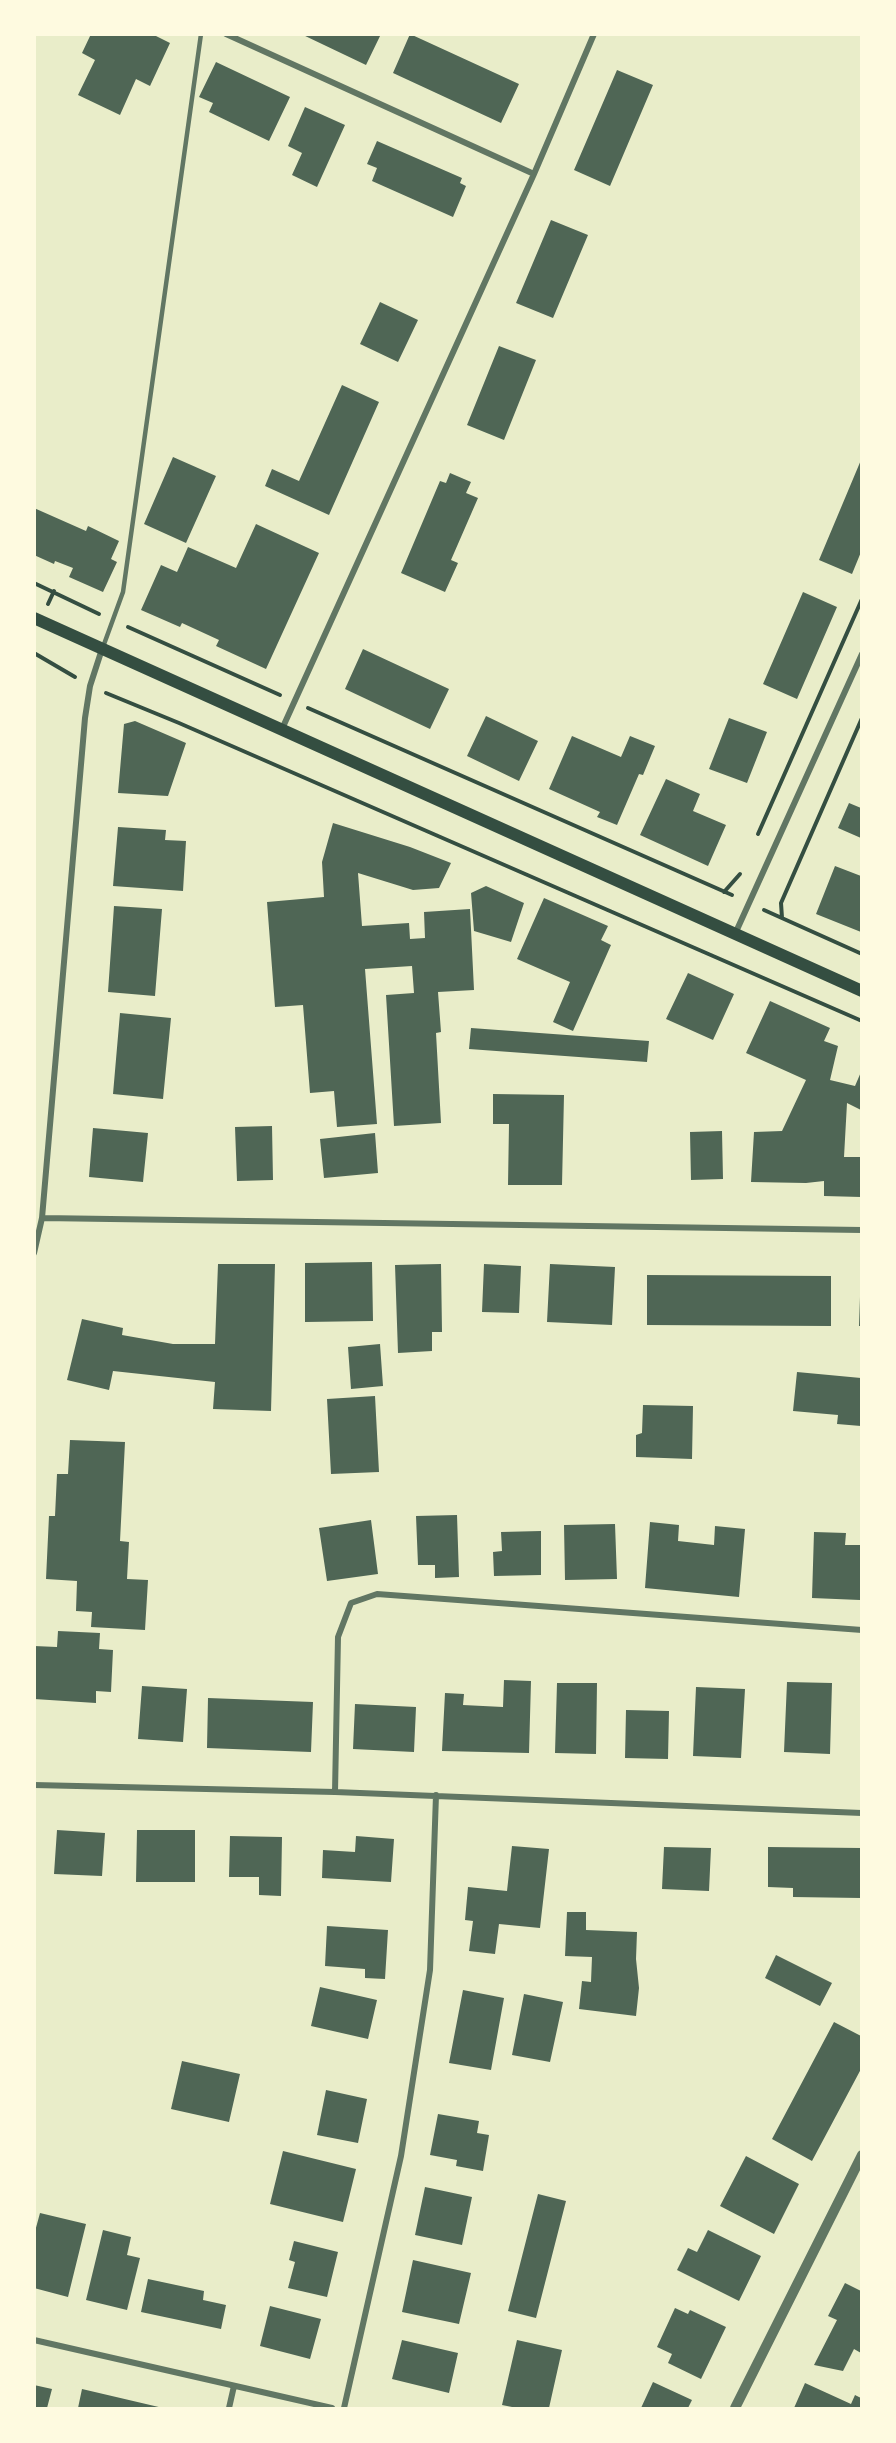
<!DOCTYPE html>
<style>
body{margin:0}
#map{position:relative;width:896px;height:2443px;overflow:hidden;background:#e9edc9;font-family:Jost,sans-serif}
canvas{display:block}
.frame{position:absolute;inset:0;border:36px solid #fefae0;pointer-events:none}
</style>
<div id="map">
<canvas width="896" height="2443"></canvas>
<div class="frame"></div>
</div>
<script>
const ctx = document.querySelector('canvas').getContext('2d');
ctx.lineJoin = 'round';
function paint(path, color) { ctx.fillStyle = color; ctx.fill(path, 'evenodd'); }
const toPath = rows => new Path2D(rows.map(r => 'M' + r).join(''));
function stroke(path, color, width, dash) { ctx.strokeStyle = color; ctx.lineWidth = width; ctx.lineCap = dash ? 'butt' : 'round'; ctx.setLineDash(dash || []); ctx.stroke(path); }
const building = toPath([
 [91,34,152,34,170,43,150,86,136,79,120,115,78,95,95,60,82,53],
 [301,34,381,34,366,65],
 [410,34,519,84,501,123,393,73],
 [216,62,290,97,269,141,209,112,213,103,199,97],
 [617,70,653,85,610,186,574,170],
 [305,107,345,125,317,187,292,175,302,153,288,146],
 [377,141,462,178,460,183,466,186,453,217,372,181,377,168,367,164],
 [551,220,588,235,553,318,516,303],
 [380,302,418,320,398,362,360,344],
 [499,346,536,360,504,440,467,425],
 [342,385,379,402,329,515,265,486,272,469,299,481],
 [173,457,216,476,186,543,144,524],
 [861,460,861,552,852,574,819,560],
 [450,473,471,482,466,493,478,498,451,560,458,563,445,592,401,573,440,481,446,483],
 [34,508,86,531,88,526,119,541,111,559,117,562,103,592,69,577,73,568,55,561,54,564,34,555],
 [256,524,319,553,266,669,216,646,219,640,182,623,180,627,141,610,161,565,177,572,188,547,236,568],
 [803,592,837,607,797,699,763,684],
 [363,649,449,689,430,729,345,689],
 [486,716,538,741,519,781,467,756],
 [729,718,767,732,747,783,709,769],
 [135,721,186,743,168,796,118,793,124,724],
 [572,736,621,757,630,736,655,746,643,775,639,774,617,825,597,817,600,812,549,789],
 [666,779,700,794,693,811,726,825,708,866,640,835],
 [849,803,861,808,861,838,838,828],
 [333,823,410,847,451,863,439,888,413,890,358,873,362,926,409,923,410,939,425,938,424,912,470,909,474,990,438,992,441,1032,436,1033,441,1123,394,1126,386,995,414,993,412,966,365,969,377,1124,337,1127,334,1091,310,1093,303,1005,275,1007,267,902,324,897,322,862],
 [118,827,166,830,165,840,186,841,183,891,113,886],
 [835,866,861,876,861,932,816,914],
 [486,886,524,903,511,942,474,931,471,893],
 [544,898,608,926,601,940,611,945,573,1031,553,1022,570,982,517,959],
 [114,906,162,909,155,996,108,992],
 [688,973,734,994,713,1040,666,1019],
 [770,1001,830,1028,824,1041,838,1046,830,1080,855,1086,861,1072,861,1110,847,1103,844,1157,861,1157,861,1197,824,1196,824,1181,806,1183,751,1182,754,1132,782,1131,806,1080,746,1053],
 [120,1013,171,1018,163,1099,113,1094],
 [471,1028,649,1041,647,1062,469,1049],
 [493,1094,564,1095,562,1185,508,1185,509,1124,493,1124],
 [272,1126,273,1180,237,1181,235,1127],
 [93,1128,148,1133,143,1182,89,1177],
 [722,1131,723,1179,691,1180,690,1132],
 [375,1133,378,1173,324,1178,320,1139],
 [372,1262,373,1321,305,1322,305,1263],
 [218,1264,275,1264,271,1411,213,1409,215,1382,113,1371,109,1390,67,1380,82,1319,123,1328,122,1335,173,1344,215,1344],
 [441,1264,442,1332,432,1332,432,1351,398,1353,395,1265],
 [484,1264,521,1266,519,1313,482,1312],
 [550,1264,615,1267,612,1325,547,1322],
 [647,1275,831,1276,831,1326,647,1325],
 [860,1297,861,1297,861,1326,859,1326],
 [380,1344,383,1386,351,1389,348,1347],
 [797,1372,861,1378,861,1426,837,1424,838,1415,793,1411],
 [375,1396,379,1472,331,1474,327,1399],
 [643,1405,693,1406,692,1459,636,1457,636,1435,642,1433],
 [70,1440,125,1442,120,1541,129,1542,127,1579,148,1580,145,1630,91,1627,92,1612,76,1611,77,1581,46,1579,49,1516,55,1516,57,1474,68,1474],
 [457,1515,459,1577,435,1578,435,1565,418,1565,416,1516],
 [371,1520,378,1574,327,1581,319,1528],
 [650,1522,679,1525,678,1541,714,1545,715,1526,745,1529,739,1597,645,1588],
 [615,1524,617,1579,565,1580,564,1525],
 [541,1531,541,1575,494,1576,493,1552,502,1551,501,1532],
 [814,1532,846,1533,845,1545,861,1545,860,1600,812,1598],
 [58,1631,100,1633,99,1649,113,1650,111,1692,96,1691,96,1703,34,1699,34,1646,57,1647],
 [504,1680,531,1681,529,1753,442,1751,445,1693,464,1694,463,1705,503,1707],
 [787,1682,832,1683,830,1754,784,1752],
 [557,1683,597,1683,596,1754,555,1753],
 [142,1686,187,1689,183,1742,138,1739],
 [696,1687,745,1689,741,1758,693,1756],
 [208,1698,313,1702,311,1752,207,1748],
 [355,1704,416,1707,414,1752,353,1749],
 [626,1710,669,1711,668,1759,625,1758],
 [57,1830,105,1833,102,1876,54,1874],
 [137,1830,195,1830,195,1882,136,1882],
 [230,1836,282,1837,281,1896,259,1895,259,1877,229,1877],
 [356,1836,394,1839,391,1882,322,1878,323,1850,355,1852],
 [512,1846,549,1849,540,1928,499,1924,495,1954,469,1951,473,1921,465,1920,468,1887,507,1891],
 [664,1847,711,1848,709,1891,662,1889],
 [768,1847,861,1848,861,1898,793,1897,793,1888,768,1887],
 [567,1912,586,1912,586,1930,637,1932,636,1959,639,1988,636,2016,579,2009,582,1981,591,1982,592,1957,565,1956],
 [327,1926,388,1930,385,1979,365,1978,365,1969,325,1966],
 [776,1955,832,1983,820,2006,765,1978],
 [320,1987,377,2000,368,2039,311,2026],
 [463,1990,504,1998,491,2070,449,2063],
 [524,1994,563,2002,550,2062,512,2055],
 [834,2022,861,2036,861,2069,812,2161,772,2139],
 [182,2061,240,2074,229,2122,171,2109],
 [326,2090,367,2099,358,2143,317,2135],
 [438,2114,479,2121,477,2133,489,2135,483,2171,456,2166,457,2160,430,2155],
 [283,2151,356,2169,343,2222,270,2204],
 [746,2156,799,2184,774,2234,720,2206],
 [425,2187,472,2197,462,2245,415,2235],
 [538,2194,566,2201,536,2318,508,2311],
 [40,2213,86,2224,68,2297,34,2288,34,2235],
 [103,2230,131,2237,127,2255,140,2258,127,2310,86,2300],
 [708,2230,761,2256,739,2301,677,2270,688,2248,697,2252],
 [294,2241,338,2252,327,2297,288,2288,295,2262,289,2260],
 [413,2260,471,2273,459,2324,402,2312],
 [148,2279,204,2291,203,2300,226,2305,221,2329,141,2312],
 [845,2283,861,2291,861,2353,854,2349,843,2371,814,2365,837,2320,828,2316],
 [270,2306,321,2319,310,2359,260,2346],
 [675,2308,688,2314,690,2310,726,2327,701,2379,668,2363,672,2354,657,2347],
 [402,2340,458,2353,449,2393,392,2379],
 [517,2340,562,2350,549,2408,517,2408,502,2405],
 [653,2382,692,2400,688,2408,641,2408],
 [805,2383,851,2404,855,2395,861,2398,861,2408,794,2408],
 [34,2385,52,2389,47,2408,34,2408],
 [82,2389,163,2408,78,2408]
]);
const path = toPath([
 [34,583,99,614],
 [48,604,54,591],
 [128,627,280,695],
 [34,653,75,677],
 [106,693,179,723,862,1021],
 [308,708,732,895],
 [758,834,862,599],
 [724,892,740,874],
 [764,910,862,954],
 [782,918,781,903,862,718]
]);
const service = toPath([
 [103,647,123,592,201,34]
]);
const minor = toPath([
 [226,34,534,174],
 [282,729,534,174,594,34],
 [735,934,862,654],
 [42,1218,862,1230],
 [34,1253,42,1218,85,718,90,686,102,649],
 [34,1785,335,1792,862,1813],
 [335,1792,338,1637,351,1603,377,1594,862,1630],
 [34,2340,332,2408],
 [229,2408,234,2386],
 [344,2408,401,2156,430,1970,436,1795]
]);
const tertiary = toPath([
 [735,2408,862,2155]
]);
const secondary = toPath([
 [34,618,862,991]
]);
paint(building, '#4f6655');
stroke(path, '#344e41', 4);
stroke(service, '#617663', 4.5);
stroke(minor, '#617663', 6);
stroke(tertiary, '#617663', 10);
stroke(secondary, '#344e41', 12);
</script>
